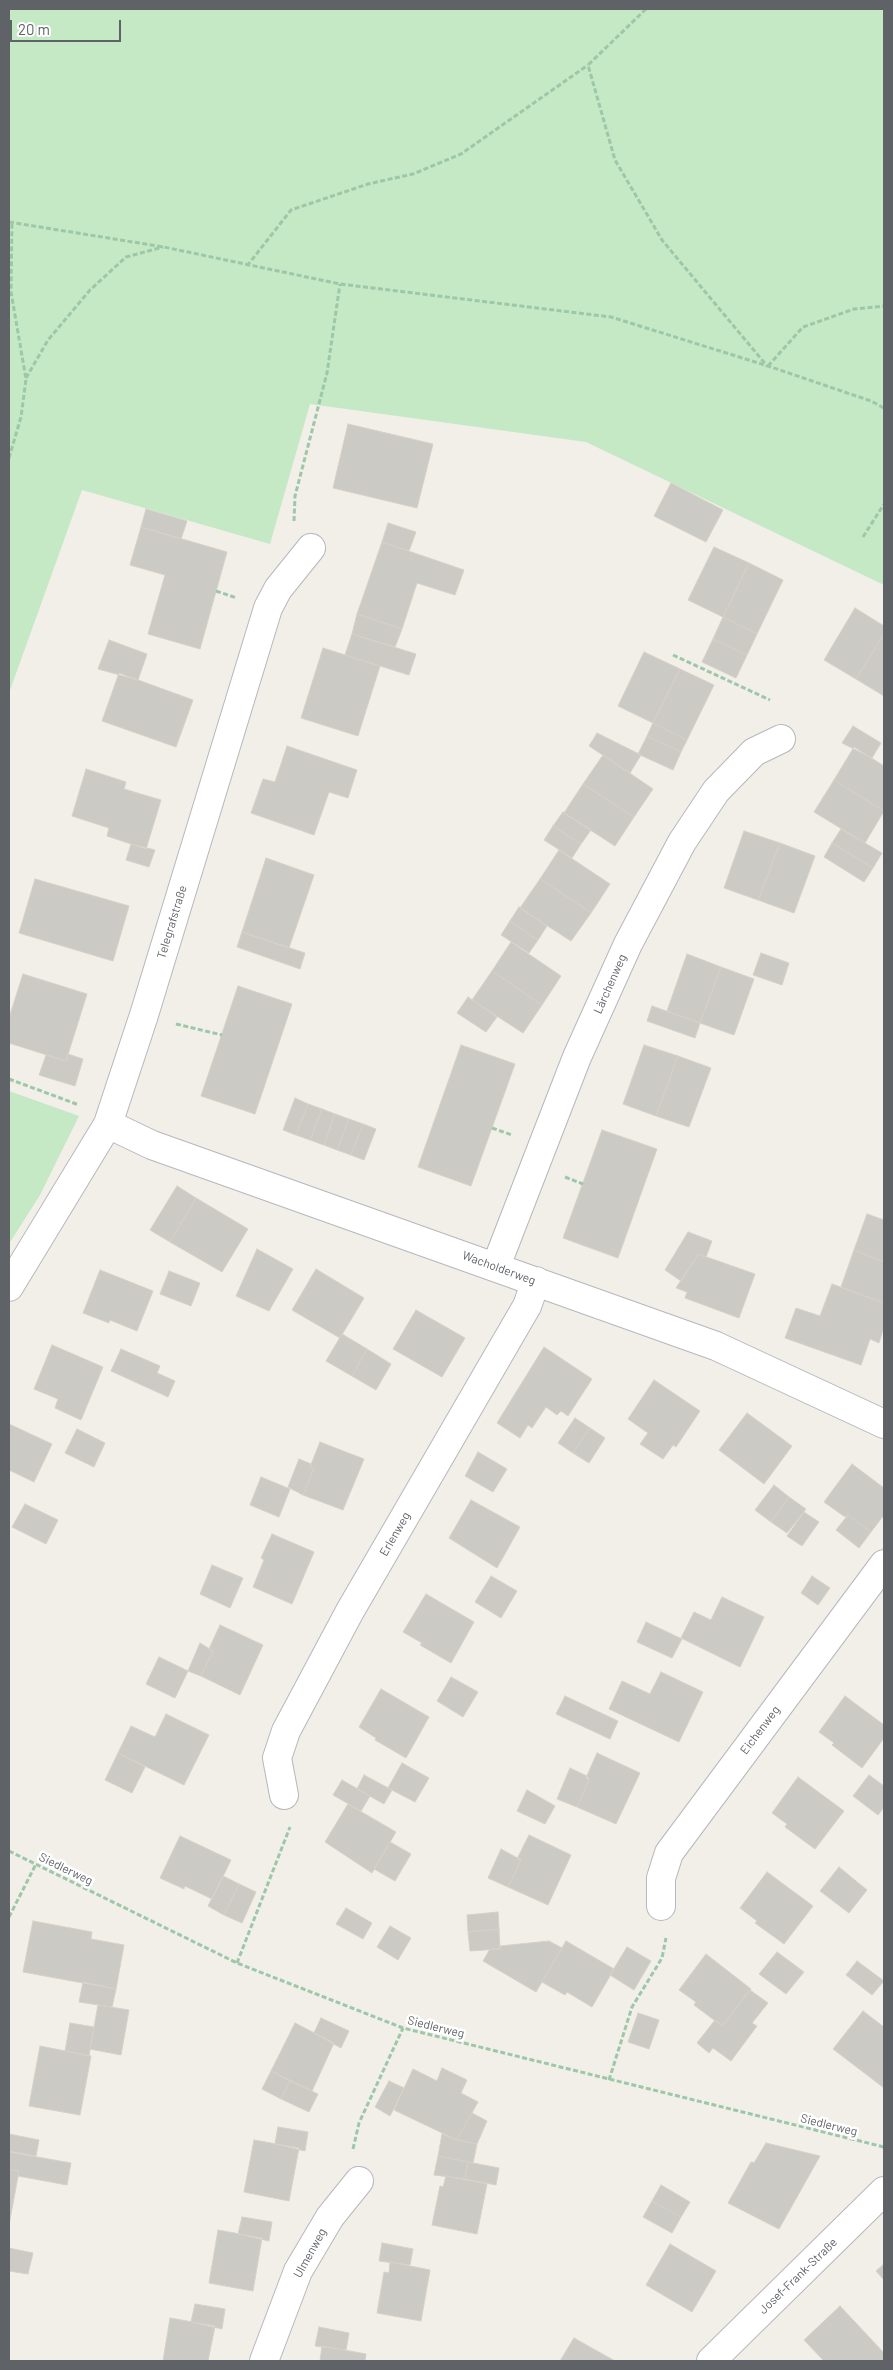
<!DOCTYPE html>
<meta charset="utf-8">
<style>
body{margin:0}
#map{position:relative;width:893px;height:2370px;overflow:hidden;background:#f1efe8;font-family:Barlow,sans-serif}
canvas{display:block}
.frame{position:absolute;inset:0;border:10px solid #5f6368;pointer-events:none}
.scale{position:absolute;left:10px;top:20px;width:111px;height:22px;box-sizing:border-box;border:2px solid #5f6368;border-top:0;padding-left:6px;font-size:15px;line-height:18px;white-space:nowrap;color:#5f6368;-webkit-text-stroke:4px #fff;paint-order:stroke}
</style>
<div id="map">
<canvas width="893" height="2370"></canvas>
<div class="frame"></div>
<div class="scale">20 m</div>
</div>
<script>
const ctx = document.querySelector('canvas').getContext('2d');
ctx.lineJoin = 'round';
function paint(path, color) { ctx.fillStyle = color; ctx.fill(path, 'evenodd'); }
const toPath = rows => new Path2D(rows.map(r => 'M' + r).join(''));
function stroke(path, color, width, dash) { ctx.strokeStyle = color; ctx.lineWidth = width; ctx.lineCap = dash ? 'butt' : 'round'; ctx.setLineDash(dash || []); ctx.stroke(path); }
function drawText(font, color, halo, rows, align = 'center') {
  ctx.font = font + ' Barlow,sans-serif'; ctx.lineWidth = 5; ctx.setLineDash([]); ctx.textBaseline = 'middle'; ctx.strokeStyle = halo; ctx.fillStyle = color; for (const [text, x, y, turn = 0] of rows) {
    ctx.save(); ctx.translate(x, y); ctx.rotate((+turn || 0) * Math.PI / 180); ctx.textAlign = isNaN(turn) ? turn : align; if (halo) ctx.strokeText(text, 0, 0); ctx.fillText(text, 0, 0); ctx.restore();
  }
}
const green = toPath([
 [9,9,884,9,884,585,586,442,310,404,270,544,82,490,9,693],
 [9,1091,79,1116,40,1195,9,1244]
]);
const building = toPath([
 [348,424,433,444,417,508,333,488,348,424],
 [671,483,723,510,706,542,654,516,671,483],
 [146,509,187,521,181,539,141,527,146,509],
 [388,523,416,532,409,551,382,542,388,523],
 [141,527,227,552,200,649,148,634,165,575,130,565,141,527],
 [382,542,464,570,455,595,417,583,402,629,357,614,382,542],
 [714,547,749,563,723,617,688,600,714,547],
 [749,563,783,580,757,634,723,617,749,563],
 [855,608,884,626,884,634,856,679,824,660,855,608],
 [357,614,402,629,395,647,352,634,357,614],
 [723,617,757,634,747,655,713,639,723,617],
 [352,634,416,654,409,675,345,655,352,634],
 [884,634,884,696,856,679,884,634],
 [713,639,747,655,736,678,702,662,713,639],
 [109,640,147,654,138,680,98,669,109,640],
 [323,648,380,666,358,736,301,718,323,648],
 [644,652,680,669,653,723,618,706,644,652],
 [680,669,714,685,687,740,653,723,680,669],
 [119,673,193,700,176,747,102,721,119,673],
 [653,723,687,740,681,752,647,736,653,723],
 [853,726,881,743,872,758,842,743,853,726],
 [597,733,641,755,630,773,589,746,597,733],
 [647,736,681,752,673,770,638,754,647,736],
 [287,746,357,770,348,798,329,792,314,835,251,813,263,779,275,782,287,746],
 [854,747,884,766,884,811,834,780,854,747],
 [603,755,653,789,634,817,583,784,603,755],
 [86,769,126,782,124,789,161,800,146,849,107,836,109,828,72,816,86,769],
 [834,780,884,811,865,843,814,812,834,780],
 [583,784,634,817,615,846,564,813,583,784],
 [563,812,591,830,581,844,553,826,563,812],
 [553,826,581,844,572,858,544,840,553,826],
 [841,829,882,853,873,868,832,843,841,829],
 [744,831,780,843,758,900,724,888,744,831],
 [780,843,815,856,794,913,758,900,780,843],
 [832,843,873,868,864,882,824,857,832,843],
 [131,844,155,850,149,867,126,860,131,844],
 [559,850,610,884,591,913,540,879,559,850],
 [266,858,314,875,289,948,242,932,266,858],
 [35,879,129,906,113,961,19,933,35,879],
 [540,879,591,913,571,941,520,908,540,879],
 [519,907,547,926,538,940,510,921,519,907],
 [510,921,538,940,529,953,501,935,510,921],
 [242,932,305,953,300,969,237,947,242,932],
 [511,942,561,976,542,1005,492,971,511,942],
 [761,953,789,963,782,985,753,975,761,953],
 [687,954,721,967,700,1023,667,1011,687,954],
 [721,967,754,979,734,1035,700,1023,721,967],
 [492,971,542,1005,523,1033,472,1000,492,971],
 [23,974,87,994,66,1061,9,1043,9,1018,23,974],
 [238,986,292,1004,255,1114,201,1096,238,986],
 [468,997,497,1017,486,1032,457,1013,468,997],
 [652,1006,700,1023,695,1038,647,1021,652,1006],
 [461,1045,515,1064,471,1186,418,1167,461,1045],
 [644,1045,678,1056,656,1116,623,1104,644,1045],
 [68,1054,83,1059,75,1086,39,1075,46,1055,66,1061,68,1054],
 [678,1056,711,1068,689,1127,656,1116,678,1056],
 [295,1098,308,1104,296,1135,283,1130,295,1098],
 [308,1104,322,1109,310,1140,296,1135,308,1104],
 [322,1109,335,1114,324,1145,310,1140,322,1109],
 [335,1114,349,1119,337,1150,324,1145,335,1114],
 [349,1119,363,1124,351,1155,337,1150,349,1119],
 [363,1124,376,1129,364,1160,351,1155,363,1124],
 [602,1130,657,1149,618,1258,563,1238,602,1130],
 [177,1186,196,1198,170,1242,150,1230,177,1186],
 [196,1198,248,1229,222,1272,170,1242,196,1198],
 [867,1214,884,1220,884,1262,854,1250,867,1214],
 [688,1232,712,1241,706,1257,698,1254,681,1281,665,1270,688,1232],
 [257,1249,293,1269,269,1311,236,1296,257,1249],
 [854,1250,884,1262,884,1303,841,1287,854,1250],
 [698,1254,755,1274,739,1318,685,1298,687,1292,676,1288,698,1254],
 [316,1269,364,1298,340,1338,292,1310,316,1269],
 [100,1270,153,1291,137,1331,110,1320,109,1323,83,1313,100,1270],
 [169,1271,200,1283,191,1306,160,1294,169,1271],
 [832,1284,884,1303,884,1327,879,1343,870,1339,861,1365,785,1338,796,1308,820,1316,832,1284],
 [416,1310,465,1338,442,1377,393,1349,416,1310],
 [342,1334,367,1349,352,1376,326,1361,342,1334],
 [52,1345,103,1367,81,1420,55,1408,58,1399,34,1389,52,1345],
 [544,1347,592,1379,568,1416,561,1411,557,1415,546,1407,532,1428,528,1425,520,1438,497,1423,544,1347],
 [121,1349,160,1366,157,1373,175,1381,168,1397,111,1371,121,1349],
 [367,1349,391,1364,376,1390,352,1376,367,1349],
 [654,1380,700,1411,676,1447,673,1445,663,1459,640,1444,648,1433,628,1419,654,1380],
 [747,1413,792,1446,764,1484,719,1450,747,1413],
 [575,1418,590,1428,573,1453,558,1443,575,1418],
 [9,1424,52,1444,34,1482,9,1470,9,1424],
 [590,1428,605,1438,589,1463,573,1453,590,1428],
 [77,1429,105,1443,94,1467,65,1453,77,1429],
 [320,1442,364,1459,343,1510,303,1495,314,1468,310,1467,320,1442],
 [478,1452,507,1469,493,1492,465,1476,478,1452],
 [299,1459,311,1464,310,1467,314,1468,303,1495,288,1487,299,1459],
 [852,1464,884,1488,884,1515,871,1532,848,1515,845,1517,824,1502,852,1464],
 [261,1477,290,1489,279,1517,250,1505,261,1477],
 [774,1485,789,1497,771,1522,755,1510,774,1485],
 [789,1497,806,1509,787,1533,771,1522,789,1497],
 [471,1500,520,1527,497,1568,449,1538,471,1500],
 [25,1504,58,1520,46,1544,12,1527,25,1504],
 [804,1512,819,1522,802,1546,787,1536,804,1512],
 [848,1515,871,1532,859,1548,836,1530,848,1515],
 [272,1534,314,1552,292,1604,253,1587,264,1560,261,1558,272,1534],
 [212,1565,243,1578,230,1608,200,1594,212,1565],
 [491,1576,517,1591,501,1618,475,1602,491,1576],
 [812,1576,830,1588,818,1605,801,1593,812,1576],
 [426,1594,474,1622,451,1663,420,1645,422,1643,403,1632,426,1594],
 [722,1597,764,1617,740,1667,681,1638,694,1612,711,1620,722,1597],
 [646,1622,682,1639,672,1658,637,1642,646,1622],
 [220,1625,263,1645,240,1695,201,1676,213,1651,209,1649,220,1625],
 [200,1643,213,1651,201,1676,188,1671,200,1643],
 [159,1657,188,1671,175,1698,146,1684,159,1657],
 [661,1672,703,1692,679,1742,609,1709,622,1681,650,1694,661,1672],
 [451,1677,478,1692,463,1717,437,1701,451,1677],
 [381,1689,429,1717,406,1758,375,1740,376,1738,359,1727,381,1689],
 [565,1696,618,1721,610,1739,556,1714,565,1696],
 [845,1696,884,1725,884,1738,862,1768,832,1745,834,1743,819,1732,845,1696],
 [166,1714,209,1735,184,1785,118,1753,131,1726,155,1737,166,1714],
 [118,1753,145,1767,132,1793,105,1780,118,1753],
 [597,1753,640,1773,616,1824,577,1807,589,1780,586,1778,597,1753],
 [402,1763,429,1778,415,1802,388,1788,402,1763],
 [570,1768,587,1776,589,1780,577,1807,557,1799,570,1768],
 [364,1775,392,1790,384,1804,357,1789,364,1775],
 [869,1775,884,1786,884,1807,878,1815,853,1796,869,1775],
 [798,1777,844,1811,815,1849,785,1827,787,1824,772,1813,798,1777],
 [342,1780,370,1796,361,1811,333,1795,342,1780],
 [527,1790,555,1806,545,1824,517,1811,527,1790],
 [348,1804,396,1832,372,1873,325,1842,348,1804],
 [529,1835,571,1855,548,1905,508,1887,521,1860,517,1859,529,1835],
 [180,1836,231,1860,212,1899,185,1886,184,1889,160,1878,180,1836],
 [390,1842,411,1854,395,1881,374,1869,390,1842],
 [501,1849,521,1860,508,1887,488,1878,501,1849],
 [839,1867,867,1890,849,1913,820,1891,839,1867],
 [767,1872,813,1906,784,1944,755,1923,757,1921,740,1908,767,1872],
 [223,1876,239,1884,224,1915,208,1906,223,1876],
 [239,1884,256,1892,242,1923,224,1915,239,1884],
 [346,1908,372,1923,363,1939,336,1924,346,1908],
 [498,1912,499,1929,468,1932,467,1915,498,1912],
 [33,1921,92,1932,91,1939,124,1945,116,1989,23,1972,33,1921],
 [390,1926,411,1938,398,1960,377,1947,390,1926],
 [499,1929,500,1949,470,1951,468,1932,499,1929],
 [549,1941,562,1948,536,1992,483,1961,490,1949,500,1949,500,1946,549,1941],
 [566,1941,614,1969,592,2007,567,1992,565,1995,542,1982,566,1941],
 [627,1947,651,1961,634,1990,610,1975,627,1947],
 [777,1952,804,1972,786,1994,759,1974,777,1952],
 [706,1954,751,1989,722,2026,694,2005,696,2002,679,1990,706,1954],
 [857,1961,884,1981,872,1995,846,1975,857,1961],
 [83,1982,116,1989,112,2007,79,2002,83,1982],
 [750,1990,768,2003,752,2023,757,2026,731,2061,713,2048,709,2053,697,2043,715,2020,722,2026,750,1990],
 [98,2005,129,2010,121,2055,90,2049,98,2005],
 [863,2011,884,2027,884,2088,833,2049,863,2011],
 [638,2013,659,2020,649,2049,628,2042,638,2013],
 [321,2018,349,2031,341,2048,314,2033,321,2018],
 [70,2023,94,2027,89,2056,65,2051,70,2023],
 [295,2023,334,2043,312,2091,271,2071,295,2023],
 [40,2046,91,2056,80,2115,29,2106,40,2046],
 [442,2068,467,2080,461,2093,478,2102,457,2140,394,2110,413,2069,437,2081,442,2068],
 [271,2071,290,2081,281,2099,262,2089,271,2071],
 [290,2081,318,2094,309,2112,281,2099,290,2081],
 [389,2081,404,2088,390,2116,375,2107,389,2081],
 [472,2113,487,2121,477,2144,457,2140,472,2113],
 [278,2127,308,2132,305,2151,275,2144,278,2127],
 [9,2134,39,2140,36,2156,9,2151,9,2134],
 [442,2134,457,2140,477,2144,473,2163,438,2156,442,2134],
 [254,2140,299,2148,289,2201,244,2192,254,2140],
 [766,2143,820,2156,779,2229,728,2203,751,2162,754,2163,766,2143],
 [9,2152,71,2163,67,2185,18,2176,19,2171,9,2169,9,2152],
 [438,2156,468,2162,465,2179,434,2175,438,2156],
 [468,2162,499,2168,496,2185,465,2179,468,2162],
 [9,2169,19,2171,9,2225,9,2169],
 [446,2176,487,2184,477,2234,432,2225,440,2186,443,2187,446,2176],
 [661,2185,690,2202,681,2217,652,2201,661,2185],
 [652,2201,681,2217,672,2233,643,2217,652,2201],
 [242,2217,272,2222,269,2241,238,2234,242,2217],
 [218,2230,262,2238,253,2291,209,2283,218,2230],
 [382,2243,413,2249,410,2265,379,2261,382,2243],
 [670,2244,716,2271,692,2312,646,2285,670,2244],
 [9,2248,33,2253,28,2274,9,2271,9,2248],
 [390,2262,430,2270,421,2321,377,2313,384,2272,389,2273,390,2262],
 [884,2264,884,2280,876,2271,884,2264],
 [195,2304,225,2309,222,2329,191,2322,195,2304],
 [840,2306,884,2353,884,2361,824,2361,804,2340,840,2306],
 [170,2318,215,2326,208,2361,163,2361,170,2318],
 [319,2327,349,2333,346,2350,315,2346,319,2327],
 [574,2338,615,2361,560,2361,574,2338],
 [322,2346,366,2354,365,2361,320,2361,322,2346]
]);
const path = toPath([
 [646,9,588,65,615,160,662,240,767,366],
 [9,222,164,247,340,284,611,317,768,366,871,401,884,408],
 [247,266,291,210,368,184,413,174,461,154,588,65],
 [768,366,803,327,854,309,884,306],
 [26,378,48,340,90,290,126,257,163,247],
 [9,458,21,417,26,379,11,292,12,222],
 [294,521,295,496,327,373,340,284],
 [863,537,884,504],
 [216,591,237,598],
 [673,655,770,700],
 [176,1024,222,1035],
 [9,1079,79,1105],
 [492,1128,512,1135],
 [565,1177,583,1184],
 [9,1851,237,1963,403,2028,884,2147],
 [9,1917,36,1864],
 [237,1963,290,1827],
 [609,2080,632,2007,662,1958,666,1938],
 [353,2149,359,2123,403,2028]
]);
const street = toPath([
 [108,1124,152,1145,716,1346,884,1424],
 [496,1266,577,1057,628,944,682,842,716,791,754,752,781,739],
 [9,1287,108,1124,144,1015,268,608,278,589,311,548],
 [284,1795,277,1758,286,1731,350,1611,527,1306,536,1281],
 [661,1906,661,1878,669,1853,884,1564],
 [264,2361,298,2271,330,2217,359,2181],
 [711,2361,884,2191]
]);
const streetNames = [
 ["Telegrafstraße",172,922,-73],
 ["Lärchenweg",610,984,-66],
 ["Wacholderweg",499,1268,20],
 ["Erlenweg",395,1534,-60],
 ["Eichenweg",760,1730,-53],
 ["Siedlerweg",66,1869,26],
 ["Siedlerweg",436,2027,14],
 ["Siedlerweg",829,2125,14],
 ["Ulmenweg",310,2253,-61],
 ["Josef-Frank-Straße",798,2276,-44]
];
paint(green, '#c5e8c5');
paint(building, '#cccac5');
stroke(building, '#d6d1c6', 1);
stroke(street, '#b5b8bc', 30);
stroke(path, '#9cc7a9', 3, [5, 2.5]);
stroke(street, '#fff', 28);
drawText('12px', '#5f6368', '#fff', streetNames);
</script>
